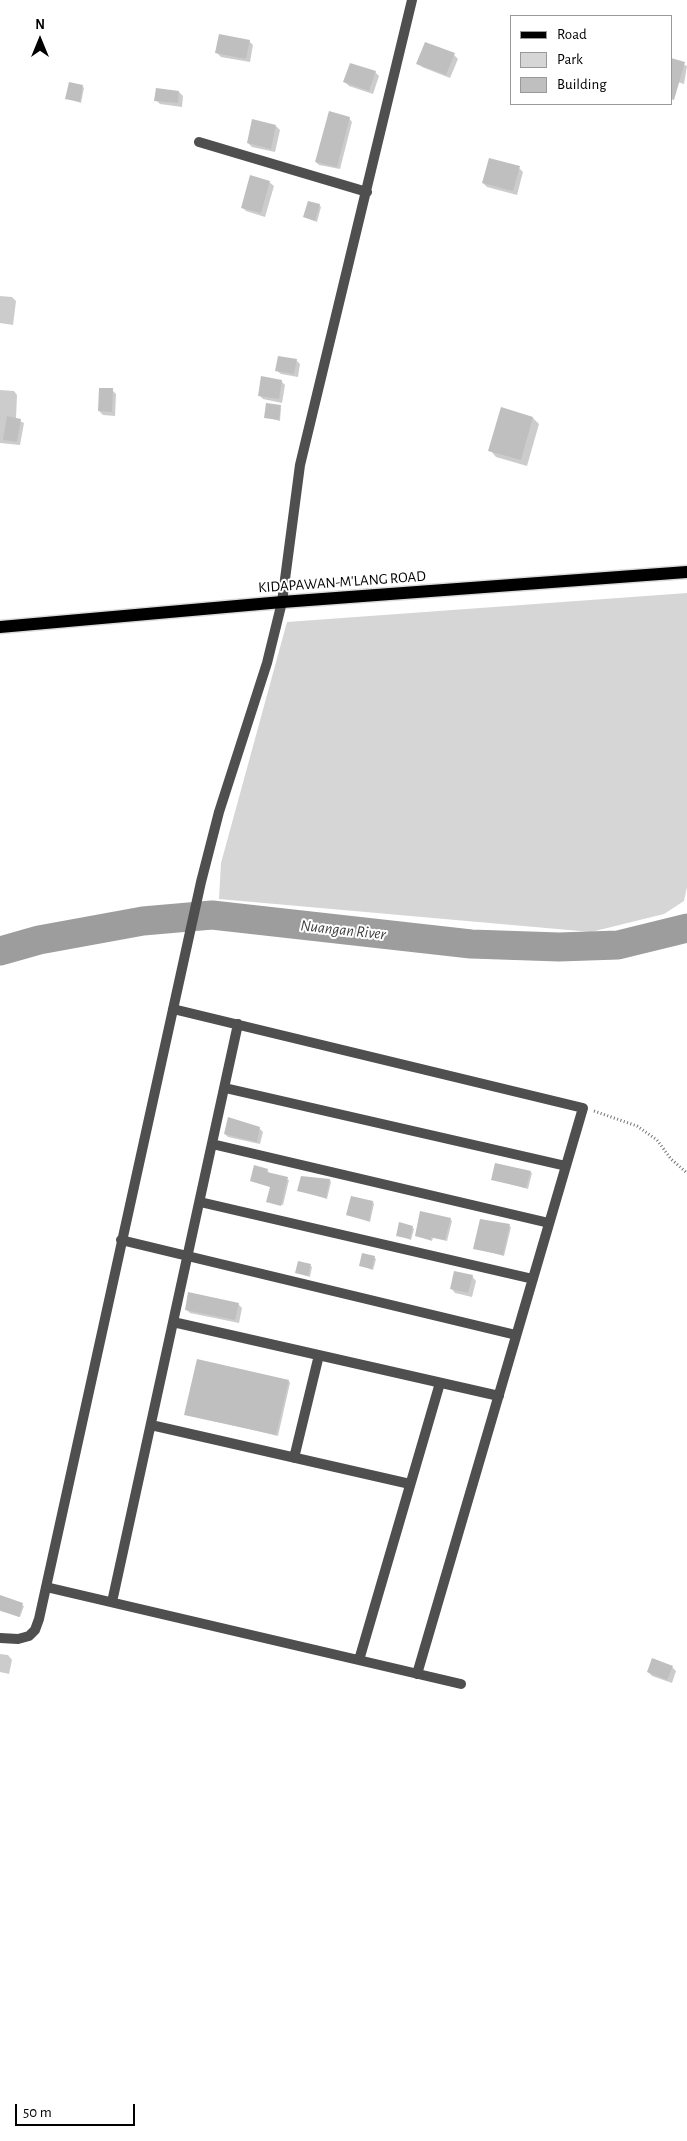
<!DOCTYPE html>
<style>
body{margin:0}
#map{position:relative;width:687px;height:2141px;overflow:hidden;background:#fff;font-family:"Alegreya Sans",sans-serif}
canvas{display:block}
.legend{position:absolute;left:510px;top:15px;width:162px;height:90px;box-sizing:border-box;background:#fff;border:1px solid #999;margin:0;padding:6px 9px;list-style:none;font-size:15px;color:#000}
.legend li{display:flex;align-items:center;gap:10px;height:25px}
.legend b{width:25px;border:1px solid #999}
.north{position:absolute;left:15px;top:15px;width:50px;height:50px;-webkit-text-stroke:4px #fff;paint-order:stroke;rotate:0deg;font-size:14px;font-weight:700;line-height:20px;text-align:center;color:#000}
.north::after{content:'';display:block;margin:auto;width:18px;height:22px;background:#000;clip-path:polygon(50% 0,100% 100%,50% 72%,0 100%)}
.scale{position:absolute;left:15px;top:2104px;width:120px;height:22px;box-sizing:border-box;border:2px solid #000;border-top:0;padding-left:6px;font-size:15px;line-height:18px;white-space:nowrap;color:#000;-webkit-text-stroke:4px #fff;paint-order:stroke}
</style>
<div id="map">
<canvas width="687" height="2141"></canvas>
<ul class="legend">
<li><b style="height:6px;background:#000"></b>Road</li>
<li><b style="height:14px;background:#d6d6d6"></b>Park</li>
<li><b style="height:14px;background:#bfbfbf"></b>Building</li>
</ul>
<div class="north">N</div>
<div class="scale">50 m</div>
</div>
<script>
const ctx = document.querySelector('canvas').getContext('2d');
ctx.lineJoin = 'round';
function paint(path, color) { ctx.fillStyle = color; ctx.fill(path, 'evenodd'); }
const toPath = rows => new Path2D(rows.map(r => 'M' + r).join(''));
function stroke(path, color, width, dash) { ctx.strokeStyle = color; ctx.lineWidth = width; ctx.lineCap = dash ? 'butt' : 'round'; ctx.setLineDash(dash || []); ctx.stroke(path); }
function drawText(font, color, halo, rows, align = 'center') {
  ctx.font = font + ' "Alegreya Sans",sans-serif'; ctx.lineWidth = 4; ctx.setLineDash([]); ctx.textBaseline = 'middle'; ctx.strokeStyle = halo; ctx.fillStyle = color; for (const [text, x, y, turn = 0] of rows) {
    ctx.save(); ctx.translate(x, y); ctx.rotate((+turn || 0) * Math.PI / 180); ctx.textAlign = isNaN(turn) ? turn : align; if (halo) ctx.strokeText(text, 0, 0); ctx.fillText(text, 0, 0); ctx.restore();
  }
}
const green = toPath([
 [687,593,687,887,684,901,664,914,591,932,219,899,221,863,287,622]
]);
const shadow = toPath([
 [249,41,253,45,250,62,221,57,217,53],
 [454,55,458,59,450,78,422,67,418,63],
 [671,59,687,66,684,84,671,80],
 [375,72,379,76,373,94,349,86,345,82],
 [82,86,84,88,81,103,67,98],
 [179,92,183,96,182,107,160,104,156,100],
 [349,118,352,122,340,169,319,165,316,162],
 [276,126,280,130,275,152,252,147,248,143],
 [519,168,523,172,517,195,487,187,483,183],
 [269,182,274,186,265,217,246,211,242,207],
 [319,205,321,207,317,222,305,217],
 [0,296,12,297,16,301,13,325,0,323],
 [296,360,300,364,298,377,281,374,276,370],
 [281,381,285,385,282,403,263,399,259,395],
 [0,390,14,391,17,395,16,419,24,423,20,445,0,443],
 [112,390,116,394,115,416,103,415,99,411],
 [281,407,280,421,266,417],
 [533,418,539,424,527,466,496,457,490,450],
 [259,1128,263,1132,260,1144,228,1137,225,1134],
 [268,1170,269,1174,289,1180,283,1205,267,1201,271,1187,251,1181],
 [530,1172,532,1173,528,1189,492,1179],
 [330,1180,331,1182,327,1199,298,1190],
 [373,1202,374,1204,370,1222,347,1215],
 [450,1219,452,1221,447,1241,433,1238,432,1241,416,1236],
 [509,1226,511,1227,504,1256,474,1248],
 [412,1227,414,1229,411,1240,398,1235],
 [374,1257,376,1259,373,1270,361,1266],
 [311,1266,312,1267,310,1277,297,1273],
 [472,1276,476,1281,472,1297,455,1293,451,1288],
 [238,1304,242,1308,239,1323,190,1313,186,1309],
 [289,1381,290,1383,278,1436,186,1414],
 [0,1596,24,1606,20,1617,0,1611],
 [0,1654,8,1655,12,1660,9,1674,0,1672],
 [672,1667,676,1671,672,1683,652,1676,648,1672]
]);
const stream = toPath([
 [680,929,687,919]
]);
const river = toPath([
 [0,951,39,940,143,921,212,915,471,944,559,947,618,945,687,928]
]);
const building = toPath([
 [219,34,250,40,246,59,215,53],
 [425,42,455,53,446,75,416,64],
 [671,58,685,62,674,100,671,99],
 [350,63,376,71,369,91,343,82],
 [69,82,83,85,80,102,65,99],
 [156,88,179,91,178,103,154,101],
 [329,111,350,117,337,167,315,162],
 [252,119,276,125,271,149,247,143],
 [489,158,520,166,513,191,482,183],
 [250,175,270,181,261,213,241,208],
 [308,201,320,204,315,221,303,217],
 [278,356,297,359,294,374,275,371],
 [261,376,282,380,279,399,258,396],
 [99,388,113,388,112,412,98,411],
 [266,403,281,405,279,420,264,418],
 [501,407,533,417,521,460,488,451],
 [7,416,21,419,17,442,3,440],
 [228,1117,260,1127,257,1142,224,1134],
 [495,1163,531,1171,526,1188,491,1180],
 [254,1165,268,1169,267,1172,288,1177,281,1206,266,1202,270,1187,250,1181],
 [301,1176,330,1179,326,1198,297,1191],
 [351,1196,373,1201,369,1221,346,1215],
 [420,1211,451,1218,445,1240,431,1237,431,1240,415,1236],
 [480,1219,510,1224,503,1255,473,1249],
 [399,1222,413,1226,410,1239,396,1236],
 [362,1253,375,1256,372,1269,359,1266],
 [298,1261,311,1264,308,1276,295,1273],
 [454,1271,473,1275,468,1293,450,1289],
 [188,1292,239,1303,235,1320,185,1310],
 [197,1359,289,1380,276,1435,184,1415],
 [0,1595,23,1603,19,1617,0,1610],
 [652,1658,673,1666,667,1680,647,1672]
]);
const path = toPath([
 [594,1111,637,1126,657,1140,671,1159,687,1173]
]);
const street = toPath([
 [199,142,367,192],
 [173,1009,583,1108,417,1674],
 [225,1088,566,1166],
 [212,1144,549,1223],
 [200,1202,533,1279],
 [121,1240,516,1335],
 [173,1322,499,1396],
 [151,1425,410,1484],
 [294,1458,319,1355],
 [46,1587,461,1684],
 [112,1602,238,1024],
 [0,1638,18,1639,29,1636,35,1630,39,1619,201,882,219,812,267,663,282,602,300,465,412,0],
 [359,1660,440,1383]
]);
const primary = toPath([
 [0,627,282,602,687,572]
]);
const streetNames = [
 ["KIDAPAWAN-M'LANG ROAD",342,582,-4]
];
const waterNames = [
 ["Nuangan River",343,930,6]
];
paint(green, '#d6d6d6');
paint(shadow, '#0003');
stroke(stream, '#9d9d9d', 5);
stroke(river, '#9d9d9d', 29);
paint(building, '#bfbfbf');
stroke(primary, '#dbdbdb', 15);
stroke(path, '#717171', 3, [1, 2.5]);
stroke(street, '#4f4f4f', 10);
stroke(primary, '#000', 12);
drawText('15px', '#000', '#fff', streetNames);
drawText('italic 16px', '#3e3e3e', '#fff', waterNames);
</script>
